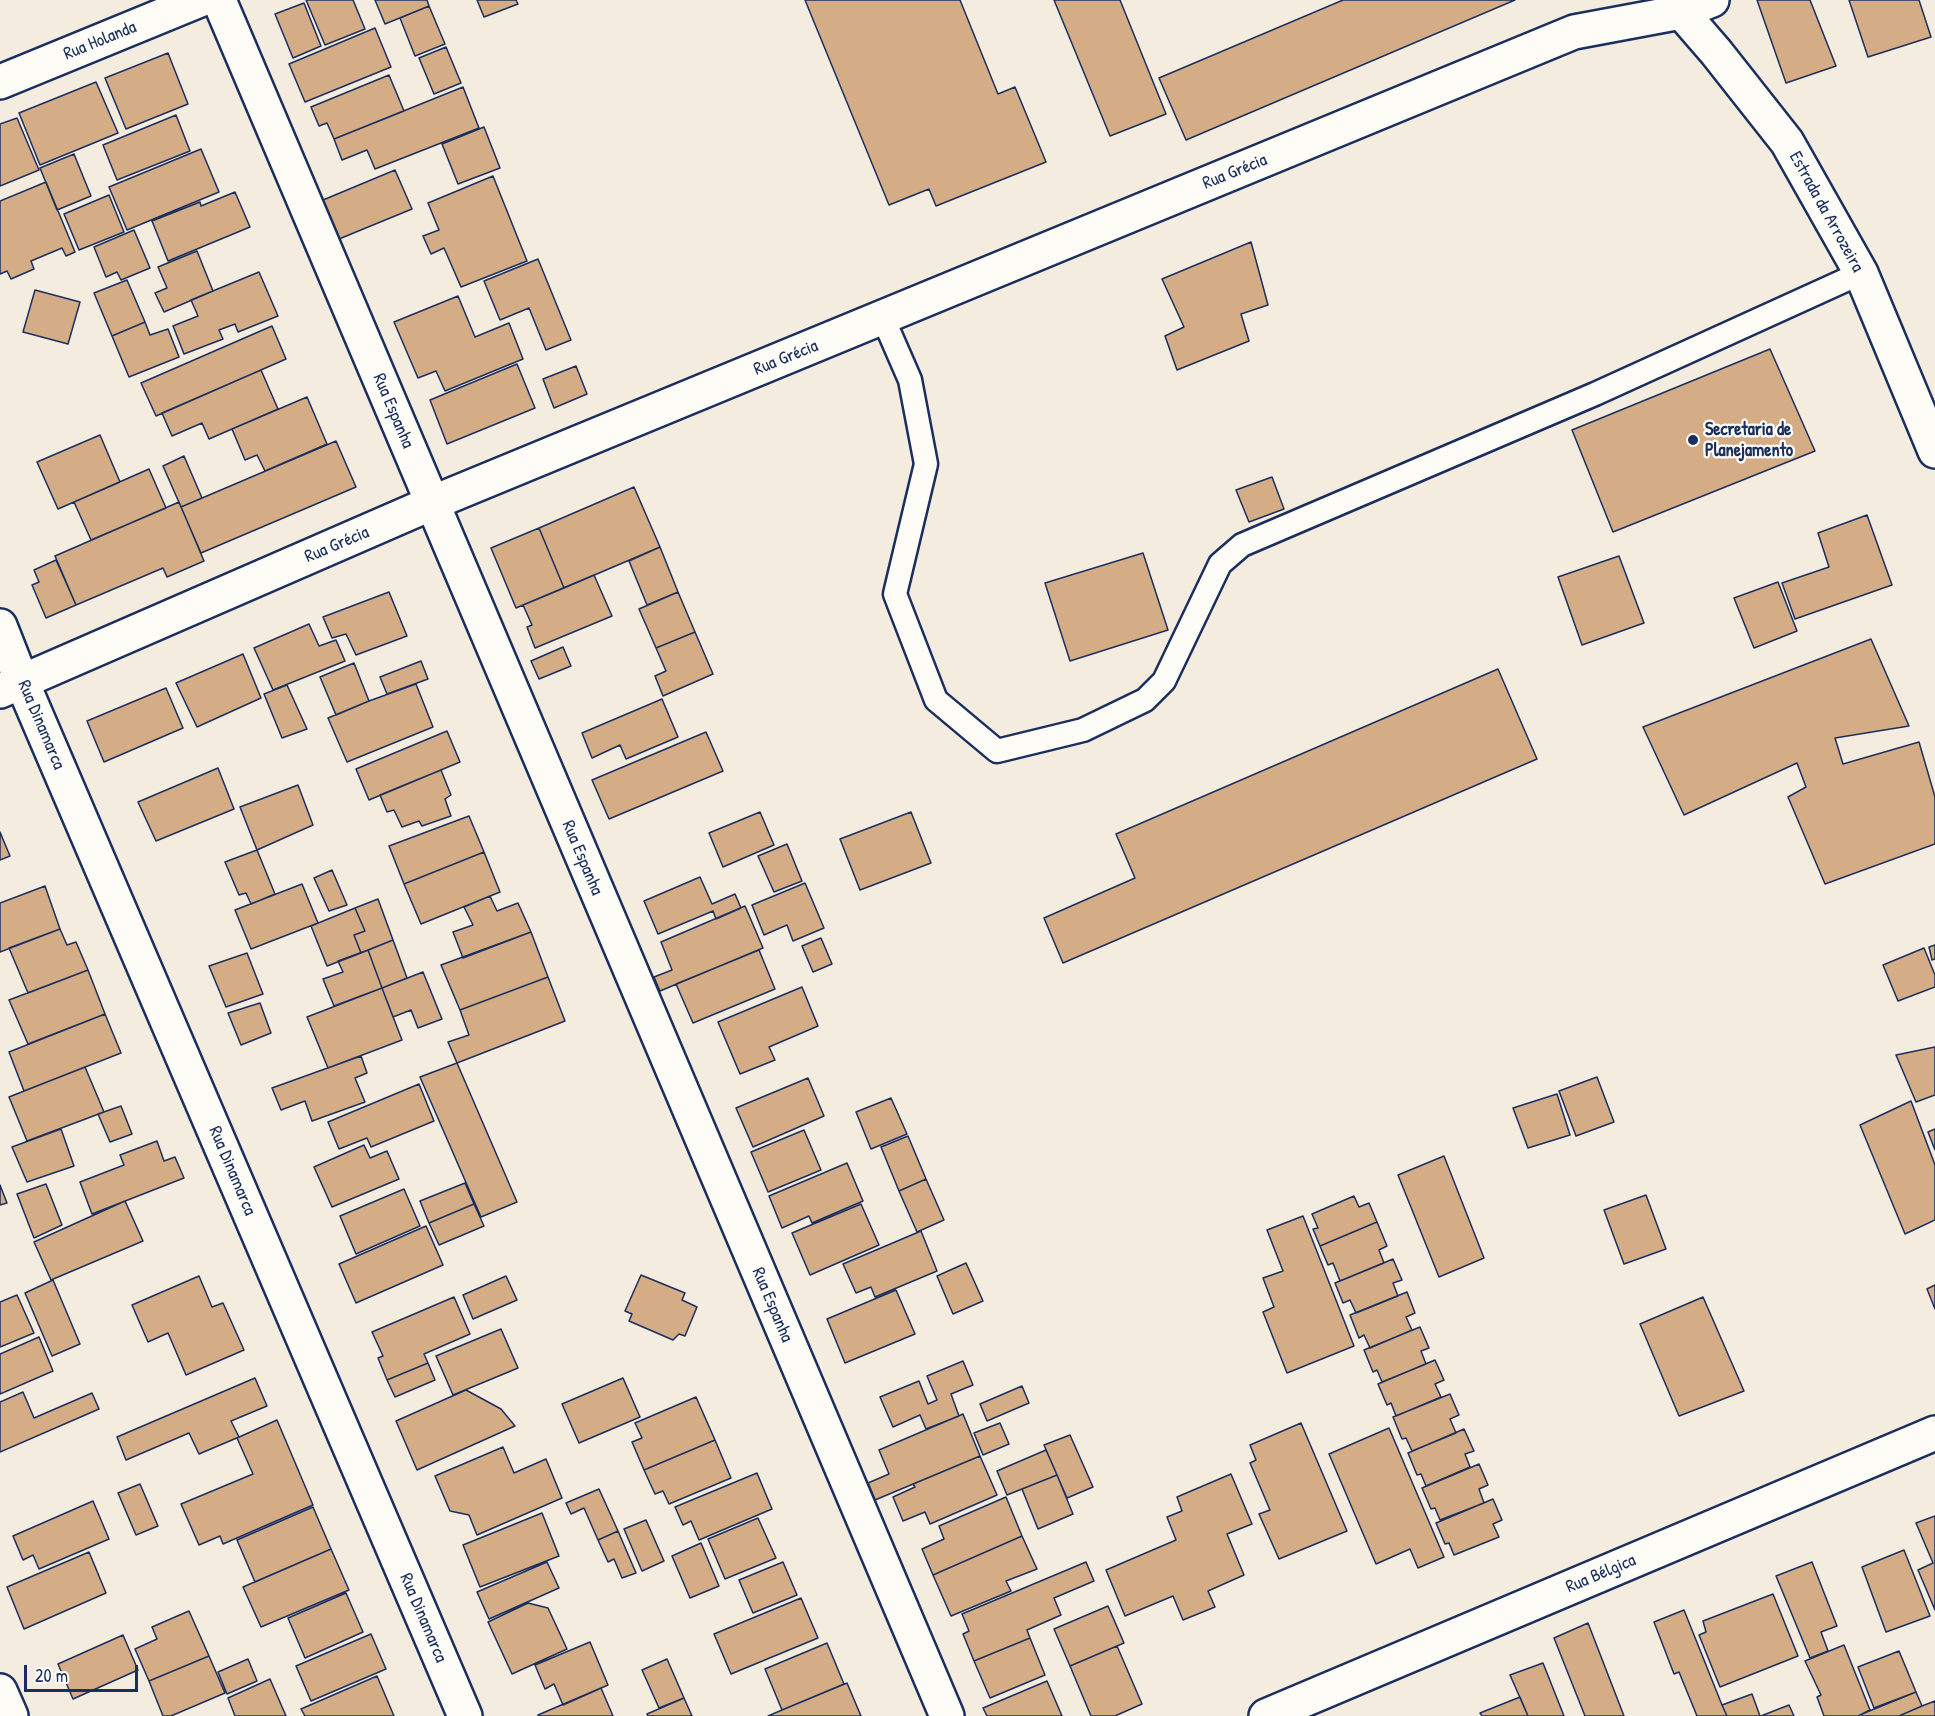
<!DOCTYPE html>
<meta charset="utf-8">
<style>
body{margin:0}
#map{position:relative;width:1935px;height:1716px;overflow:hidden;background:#f5ece0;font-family:"Patrick Hand",sans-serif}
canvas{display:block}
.scale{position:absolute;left:24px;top:1665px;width:114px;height:27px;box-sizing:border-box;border:3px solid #1b2f5e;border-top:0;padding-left:8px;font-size:18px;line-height:21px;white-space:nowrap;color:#1b2f5e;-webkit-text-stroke:4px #fdfcf7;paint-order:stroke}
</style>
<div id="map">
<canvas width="1935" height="1716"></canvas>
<div class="scale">20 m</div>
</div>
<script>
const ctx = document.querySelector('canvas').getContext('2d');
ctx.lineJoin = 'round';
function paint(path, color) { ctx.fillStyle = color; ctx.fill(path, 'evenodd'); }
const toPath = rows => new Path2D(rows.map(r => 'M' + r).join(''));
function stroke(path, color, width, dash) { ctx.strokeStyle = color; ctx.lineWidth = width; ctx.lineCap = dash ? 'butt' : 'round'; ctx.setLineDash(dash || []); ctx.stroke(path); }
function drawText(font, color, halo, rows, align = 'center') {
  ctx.font = font + ' "Patrick Hand",sans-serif'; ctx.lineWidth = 4.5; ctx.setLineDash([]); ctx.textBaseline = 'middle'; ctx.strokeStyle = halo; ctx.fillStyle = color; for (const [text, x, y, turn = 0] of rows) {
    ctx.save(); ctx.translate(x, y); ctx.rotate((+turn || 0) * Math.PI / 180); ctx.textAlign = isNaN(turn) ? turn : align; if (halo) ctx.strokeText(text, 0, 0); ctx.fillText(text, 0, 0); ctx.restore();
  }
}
const building = toPath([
 [306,0,353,0,365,29,325,45,306,0],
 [375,0,427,0,429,6,385,24,375,0],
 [477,0,516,0,518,4,484,17,477,0],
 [805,0,960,0,998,94,1015,87,1046,162,936,206,929,189,889,205,805,0],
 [1054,0,1120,0,1166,114,1110,136,1054,0],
 [1343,0,1515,0,1186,140,1159,78,1343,0],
 [1757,0,1810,0,1836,66,1786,83,1757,0],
 [1849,0,1919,0,1931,37,1868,57,1849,0],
 [304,3,321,46,293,58,275,14,304,3],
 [429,6,445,44,415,56,400,18,429,6],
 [375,28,391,67,305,102,289,64,375,28],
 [446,47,461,83,434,94,419,58,446,47],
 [168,53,188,104,126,129,105,78,168,53],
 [389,75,404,111,334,139,327,123,319,126,311,107,389,75],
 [96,82,118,133,40,165,19,113,96,82],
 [463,87,479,128,375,169,367,150,342,160,334,139,463,87],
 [176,115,190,151,117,180,103,145,176,115],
 [17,118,39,170,0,186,0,124,17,118],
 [484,127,500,168,458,184,442,144,484,127],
 [201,149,219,192,127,230,109,187,201,149],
 [74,154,91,196,57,210,40,168,74,154],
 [395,170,412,209,339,239,323,200,395,170],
 [493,176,527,261,461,287,444,248,431,254,423,236,439,230,428,203,493,176],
 [46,182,75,252,66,256,62,248,31,261,34,269,11,279,7,271,0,274,0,201,46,182],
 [235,192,250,227,168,261,152,221,200,202,201,206,235,192],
 [109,195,124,232,79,250,64,214,109,195],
 [134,230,150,268,121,280,117,272,106,277,94,247,134,230],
 [1251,242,1268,305,1241,314,1249,341,1177,370,1165,336,1184,327,1162,279,1251,242],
 [197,251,213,291,164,312,155,293,167,288,158,267,197,251],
 [538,259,571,340,546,350,529,308,500,320,484,281,538,259],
 [259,272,278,316,238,332,235,324,219,330,223,339,184,354,173,326,198,316,191,300,259,272],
 [127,280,145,322,112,336,94,293,127,280],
 [35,290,80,302,68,344,23,332,35,290],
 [458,296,475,337,509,323,523,359,445,391,436,371,418,378,394,322,458,296],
 [145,322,150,335,168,329,179,357,129,377,112,336,145,322],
 [272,326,286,359,156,416,141,383,272,326],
 [1770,349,1815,451,1613,532,1572,430,1770,349],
 [517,364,535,408,447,444,430,400,517,364],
 [576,366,587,394,554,408,543,379,576,366],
 [261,370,278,409,209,439,202,423,172,436,162,413,261,370],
 [307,397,327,444,265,471,257,455,245,460,232,429,307,397],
 [100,435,120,482,58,509,37,462,100,435],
 [336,441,356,487,201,553,181,507,336,441],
 [184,456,202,498,181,507,163,466,184,456],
 [149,469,166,508,91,540,74,502,149,469],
 [1272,477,1284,509,1249,522,1236,490,1272,477],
 [634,487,660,547,564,588,539,528,634,487],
 [179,502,204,561,167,577,163,568,76,605,55,556,179,502],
 [1867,515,1892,585,1795,619,1782,583,1829,567,1818,533,1867,515],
 [539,528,564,588,516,608,491,548,539,528],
 [660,547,678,592,647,605,629,561,660,547],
 [1143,553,1168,630,1070,661,1045,583,1143,553],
 [1619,556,1644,623,1582,645,1558,577,1619,556],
 [56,560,76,605,46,618,32,585,39,582,34,570,56,560],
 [594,575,612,616,535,648,527,627,532,625,523,605,594,575],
 [1778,582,1797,631,1754,648,1734,598,1778,582],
 [389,592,407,636,356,655,346,634,332,638,323,617,389,592],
 [678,592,695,632,656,648,639,609,678,592],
 [309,624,319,646,336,640,345,661,273,690,254,648,309,624],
 [695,632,713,674,663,696,655,676,666,671,656,648,695,632],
 [1871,639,1909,726,1835,738,1843,764,1919,742,1935,797,1935,844,1825,884,1788,797,1806,787,1797,763,1684,815,1643,727,1871,639],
 [563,647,571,666,539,679,531,661,563,647],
 [243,654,261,698,197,727,176,683,243,654],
 [421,661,428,679,387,694,380,677,421,661],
 [354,663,369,701,336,715,320,677,354,663],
 [1498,669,1537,759,1063,963,1044,918,1135,878,1116,834,1498,669],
 [416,684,433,727,347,762,328,718,369,701,416,684],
 [287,685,307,729,282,738,264,694,287,685],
 [166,688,183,728,104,762,87,721,166,688],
 [662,699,678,737,626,759,620,745,592,758,582,733,662,699],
 [447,731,460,762,369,800,356,769,447,731],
 [706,732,723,771,609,819,592,780,706,732],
 [218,768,234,809,156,841,138,802,218,768],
 [441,770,451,795,445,799,451,816,422,826,419,821,402,827,394,810,387,812,380,795,441,770],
 [298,785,313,825,257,850,240,807,298,785],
 [760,812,774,845,723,867,709,833,760,812],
 [911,812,931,863,860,890,840,839,911,812],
 [469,816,484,852,404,884,389,846,469,816],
 [0,832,10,856,0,860,0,832],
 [787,844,802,881,774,892,758,856,787,844],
 [257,850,275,894,251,904,246,893,239,895,225,862,257,850],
 [484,852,500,892,421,924,404,884,484,852],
 [332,870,347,905,329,911,314,878,332,870],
 [700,877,712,904,735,894,741,908,716,919,713,911,658,934,644,901,700,877],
 [805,883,824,928,793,941,787,925,764,935,752,905,805,883],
 [302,884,318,923,251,949,235,910,302,884],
 [45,886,60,929,0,952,0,903,45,886],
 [490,896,497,911,518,903,531,932,463,958,453,932,473,925,464,907,490,896],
 [378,899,393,940,361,953,354,935,365,931,355,908,378,899],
 [745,906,763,948,660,991,654,977,672,970,661,942,745,906],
 [355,908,365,931,354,935,361,953,327,966,311,926,355,908],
 [60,929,67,945,76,942,88,970,28,993,9,948,60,929],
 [531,932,548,977,460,1010,441,965,531,932],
 [821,938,832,964,813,972,802,946,821,938],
 [393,940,407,978,382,988,368,950,393,940],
 [1935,945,1935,959,1932,960,1929,947,1935,945],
 [1924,948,1935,975,1935,987,1898,1001,1883,965,1924,948],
 [368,950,382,988,334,1006,323,979,343,972,338,961,368,950],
 [759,950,775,989,693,1023,676,984,759,950],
 [247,953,263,994,226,1007,209,966,247,953],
 [88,970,105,1014,28,1044,9,1000,88,970],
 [423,972,442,1019,418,1028,411,1010,393,1017,382,988,423,972],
 [548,977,565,1021,457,1063,448,1042,469,1035,460,1010,548,977],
 [802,987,818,1026,769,1047,775,1060,740,1074,718,1022,802,987],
 [382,988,402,1040,328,1068,307,1017,382,988],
 [260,1003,271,1033,241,1045,228,1013,260,1003],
 [105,1014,121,1053,24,1091,9,1052,105,1014],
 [1935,1047,1935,1095,1916,1102,1896,1055,1935,1047],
 [361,1056,367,1073,355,1078,365,1102,312,1121,305,1101,281,1110,272,1088,361,1056],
 [457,1063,517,1202,481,1217,420,1077,457,1063],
 [85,1067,104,1112,27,1141,9,1097,85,1067],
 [1597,1077,1614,1122,1576,1136,1559,1091,1597,1077],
 [808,1078,824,1116,753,1147,736,1108,808,1078],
 [419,1084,434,1121,371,1147,367,1138,339,1149,328,1122,419,1084],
 [1557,1094,1570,1135,1528,1148,1513,1108,1557,1094],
 [891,1098,907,1134,871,1149,856,1112,891,1098],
 [1911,1101,1935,1165,1935,1220,1905,1234,1860,1125,1911,1101],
 [121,1106,132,1134,110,1142,98,1114,121,1106],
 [61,1129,74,1166,27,1182,12,1147,61,1129],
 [1935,1129,1935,1150,1928,1132,1935,1129],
 [804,1130,821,1170,768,1192,751,1152,804,1130],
 [908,1136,926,1179,899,1191,881,1147,908,1136],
 [157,1141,164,1161,175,1157,184,1178,92,1214,80,1182,124,1165,120,1155,157,1141],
 [364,1145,370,1158,387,1151,399,1179,332,1207,314,1167,364,1145],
 [1444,1156,1484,1258,1439,1277,1398,1175,1444,1156],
 [847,1163,863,1201,812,1223,809,1216,782,1228,769,1196,847,1163],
 [926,1179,944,1220,917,1232,899,1191,926,1179],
 [465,1183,474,1204,429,1223,420,1201,465,1183],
 [46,1184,62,1225,34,1238,17,1194,46,1184],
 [0,1185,7,1203,0,1205,0,1185],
 [404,1189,420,1226,356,1254,340,1216,404,1189],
 [1646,1195,1666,1249,1624,1264,1604,1210,1646,1195],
 [1354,1196,1359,1207,1369,1203,1377,1222,1320,1246,1313,1229,1318,1228,1312,1214,1354,1196],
 [125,1201,143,1241,51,1280,34,1242,125,1201],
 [474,1204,484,1226,439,1245,429,1223,474,1204],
 [861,1204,879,1245,810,1275,792,1233,861,1204],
 [1303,1216,1354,1346,1287,1373,1263,1312,1274,1307,1263,1278,1283,1271,1267,1230,1303,1216],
 [1377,1222,1387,1246,1379,1250,1384,1263,1340,1281,1333,1263,1328,1265,1320,1246,1377,1222],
 [426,1226,443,1265,356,1303,339,1264,426,1226],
 [921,1231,937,1271,875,1297,871,1287,856,1293,843,1264,921,1231],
 [1393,1259,1402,1280,1393,1283,1398,1296,1356,1313,1350,1300,1343,1303,1335,1283,1393,1259],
 [966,1263,983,1301,953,1314,937,1276,966,1263],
 [641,1275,685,1293,682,1300,697,1307,685,1336,679,1334,673,1340,629,1321,632,1314,625,1311,641,1275],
 [199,1276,212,1307,223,1303,244,1350,186,1375,168,1333,148,1342,132,1305,199,1276],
 [506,1276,517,1300,473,1319,463,1295,506,1276],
 [53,1280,80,1344,52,1356,25,1293,53,1280],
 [1935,1285,1935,1309,1927,1289,1935,1285],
 [896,1290,915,1334,845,1363,827,1319,896,1290],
 [1407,1292,1415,1313,1406,1317,1412,1330,1370,1348,1364,1335,1359,1338,1350,1315,1407,1292],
 [17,1295,34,1333,0,1347,0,1302,17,1295],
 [454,1297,470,1334,424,1354,428,1363,387,1380,378,1358,383,1356,372,1332,454,1297],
 [1703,1297,1744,1391,1679,1416,1640,1324,1703,1297],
 [1420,1327,1429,1348,1421,1351,1426,1364,1382,1382,1377,1370,1373,1372,1364,1350,1420,1327],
 [501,1329,518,1368,453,1395,436,1356,501,1329],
 [39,1337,53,1371,0,1394,0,1354,39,1337],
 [1435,1360,1444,1380,1435,1384,1441,1397,1396,1416,1391,1403,1387,1405,1378,1384,1435,1360],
 [963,1361,973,1385,951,1394,959,1416,926,1429,920,1415,893,1427,880,1397,919,1381,928,1404,937,1400,927,1376,963,1361],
 [428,1363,435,1380,395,1397,387,1380,428,1363],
 [255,1378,267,1406,231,1421,239,1437,199,1454,189,1433,126,1460,117,1437,255,1378],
 [623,1378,640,1417,579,1443,562,1404,623,1378],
 [1022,1386,1029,1403,987,1421,980,1404,1022,1386],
 [466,1390,501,1409,515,1426,417,1470,396,1421,466,1390],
 [23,1392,34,1418,92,1393,99,1409,0,1452,0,1402,23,1392],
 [1450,1394,1459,1415,1450,1419,1456,1433,1412,1451,1406,1438,1402,1439,1393,1417,1450,1394],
 [696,1397,715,1440,644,1470,632,1442,642,1438,635,1423,696,1397],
 [963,1414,980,1456,875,1500,868,1483,889,1474,879,1450,963,1414],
 [277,1420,313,1505,223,1544,220,1536,199,1545,181,1504,253,1474,237,1438,277,1420],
 [1000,1423,1009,1444,983,1455,974,1433,1000,1423],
 [1301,1423,1347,1531,1279,1559,1259,1514,1270,1510,1250,1463,1256,1460,1250,1445,1301,1423],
 [1389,1428,1444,1557,1418,1568,1410,1549,1376,1564,1329,1454,1389,1428],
 [1464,1429,1474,1451,1465,1454,1470,1467,1426,1486,1421,1474,1417,1475,1408,1453,1464,1429],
 [1070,1435,1093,1487,1067,1498,1044,1445,1070,1435],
 [715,1440,731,1478,669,1504,663,1491,655,1494,644,1470,715,1440],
 [503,1447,514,1473,546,1459,562,1498,477,1535,469,1515,450,1511,435,1476,503,1447],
 [1046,1450,1057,1475,1007,1495,997,1471,1046,1450],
 [980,1456,997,1495,930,1524,925,1512,903,1521,893,1497,915,1487,913,1484,980,1456],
 [1479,1464,1488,1485,1479,1489,1484,1503,1440,1520,1435,1508,1431,1509,1422,1488,1479,1464],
 [757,1473,772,1509,699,1540,691,1521,683,1525,675,1507,757,1473],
 [1231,1474,1252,1524,1227,1534,1244,1575,1208,1591,1215,1607,1183,1620,1173,1596,1125,1616,1106,1570,1176,1540,1167,1517,1182,1511,1177,1497,1231,1474],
 [1057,1475,1073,1514,1038,1529,1022,1489,1057,1475],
 [140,1484,158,1526,136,1535,118,1493,140,1484],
 [599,1489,618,1531,598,1540,584,1508,571,1514,566,1503,599,1489],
 [1006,1497,1022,1536,933,1575,922,1549,944,1539,939,1526,1006,1497],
 [1493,1499,1502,1520,1493,1524,1499,1537,1454,1555,1449,1543,1445,1544,1436,1523,1493,1499],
 [93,1501,109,1539,39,1569,33,1555,23,1560,13,1536,93,1501],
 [313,1507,331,1549,255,1582,237,1540,313,1507],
 [542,1513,559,1556,480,1587,463,1545,542,1513],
 [1935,1516,1935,1610,1918,1570,1933,1563,1916,1523,1935,1516],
 [758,1518,776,1558,725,1579,708,1539,758,1518],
 [646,1520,664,1561,642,1571,624,1529,646,1520],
 [618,1531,636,1573,622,1578,614,1559,608,1562,598,1540,618,1531],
 [1022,1536,1037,1569,1006,1581,1011,1591,951,1616,933,1575,1022,1536],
 [701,1543,719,1586,690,1598,672,1556,701,1543],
 [331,1549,349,1590,261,1627,243,1587,331,1549],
 [1904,1550,1930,1616,1886,1632,1862,1567,1904,1550],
 [89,1552,106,1593,24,1629,7,1587,89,1552],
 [547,1562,559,1588,489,1619,477,1592,547,1562],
 [783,1562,797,1595,753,1613,739,1580,783,1562],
 [1086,1562,1094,1581,1054,1598,1061,1615,1027,1630,1030,1638,974,1661,963,1634,969,1631,962,1614,1086,1562],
 [1812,1562,1837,1626,1821,1632,1828,1651,1810,1658,1776,1576,1812,1562],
 [346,1593,363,1632,305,1658,288,1618,346,1593],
 [1773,1594,1798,1656,1720,1687,1699,1635,1706,1632,1703,1621,1773,1594],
 [801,1598,818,1638,731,1674,714,1634,801,1598],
 [528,1603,548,1608,567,1649,512,1674,488,1622,528,1603],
 [1108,1606,1124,1643,1070,1666,1054,1629,1108,1606],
 [1684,1610,1722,1705,1727,1716,1697,1716,1679,1672,1674,1674,1654,1622,1684,1610],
 [189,1611,209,1656,149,1681,135,1649,157,1639,152,1627,189,1611],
 [1588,1623,1624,1716,1585,1716,1554,1638,1588,1623],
 [371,1634,386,1669,311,1701,296,1666,371,1634],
 [123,1635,138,1670,73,1699,58,1664,123,1635],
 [1030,1638,1045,1675,990,1698,974,1661,1030,1638],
 [590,1642,608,1685,563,1705,554,1684,545,1689,535,1665,590,1642],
 [827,1643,844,1684,782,1710,765,1669,827,1643],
 [1844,1645,1870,1710,1858,1716,1824,1716,1817,1697,1821,1695,1805,1661,1844,1645],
 [1117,1646,1142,1704,1115,1716,1091,1716,1070,1666,1117,1646],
 [1899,1651,1916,1692,1874,1708,1858,1667,1899,1651],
 [209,1656,225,1693,171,1716,163,1716,149,1681,209,1656],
 [248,1659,257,1681,227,1694,218,1672,248,1659],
 [667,1659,684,1698,659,1708,642,1670,667,1659],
 [1543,1663,1564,1716,1528,1716,1510,1675,1543,1663],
 [377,1676,394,1716,305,1716,301,1709,377,1676],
 [270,1679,286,1716,235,1716,228,1698,270,1679],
 [1047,1681,1062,1716,987,1716,983,1708,1047,1681],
 [847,1683,861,1716,768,1716,782,1710,847,1683],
 [601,1688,613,1716,538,1716,538,1715,601,1688],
 [1916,1692,1922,1706,1899,1716,1862,1716,1862,1714,1916,1692],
 [1752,1694,1760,1716,1727,1716,1722,1705,1752,1694],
 [1520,1697,1528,1716,1482,1716,1480,1713,1520,1697],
 [684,1698,692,1716,648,1716,647,1714,684,1698],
 [1935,1701,1935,1716,1899,1716,1922,1706,1935,1701],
 [1789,1705,1794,1716,1761,1716,1789,1705]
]);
const service = toPath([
 [883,318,910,380,926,464,895,594,936,700,997,751,1083,730,1145,700,1164,681,1220,564,1242,545,1595,394,1861,273]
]);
const minor = toPath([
 [219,0,947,1716],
 [0,82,200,0],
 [0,626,22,682,465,1716],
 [0,1691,11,1716]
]);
const tertiary = toPath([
 [1266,1716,1935,1433]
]);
const secondary = toPath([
 [1671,0,1716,52,1787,142,1861,273,1935,451],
 [0,691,432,503,1574,32,1681,12,1712,0]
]);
const markers = [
 [1693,440,6,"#1b2f5e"]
];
const streetNames = [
 ["Rua Holanda",100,41,-22],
 ["Rua Grécia",1235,172,-22],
 ["Estrada da Arrozeira",1826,212,61],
 ["Rua Grécia",786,358,-22],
 ["Rua Espanha",393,411,67],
 ["Rua Grécia",337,545,-23],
 ["Rua Dinamarca",41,725,67],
 ["Rua Espanha",582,858,67],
 ["Rua Dinamarca",232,1171,67],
 ["Rua Espanha",772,1305,67],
 ["Rua Bélgica",1601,1574,-23],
 ["Rua Dinamarca",423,1618,67]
];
const poiNames = [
 ["Secretaria de",1705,430],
 ["Planejamento",1705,451]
];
paint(building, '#d4ac85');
stroke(building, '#1b2f5e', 1.5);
stroke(service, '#1b2f5e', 27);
stroke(minor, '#1b2f5e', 38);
stroke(tertiary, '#1b2f5e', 38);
stroke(secondary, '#1b2f5e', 38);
stroke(service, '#fdfcf7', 22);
stroke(minor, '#fdfcf7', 33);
stroke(tertiary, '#fdfcf7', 33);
stroke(secondary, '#fdfcf7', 33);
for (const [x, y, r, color] of markers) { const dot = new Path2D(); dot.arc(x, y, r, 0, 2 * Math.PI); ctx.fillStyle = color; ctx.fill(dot); stroke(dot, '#fdfcf7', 2); }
drawText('18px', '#1b2f5e', '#fdfcf7', streetNames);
drawText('bold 18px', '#1b2f5e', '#fdfcf7', poiNames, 'left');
</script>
